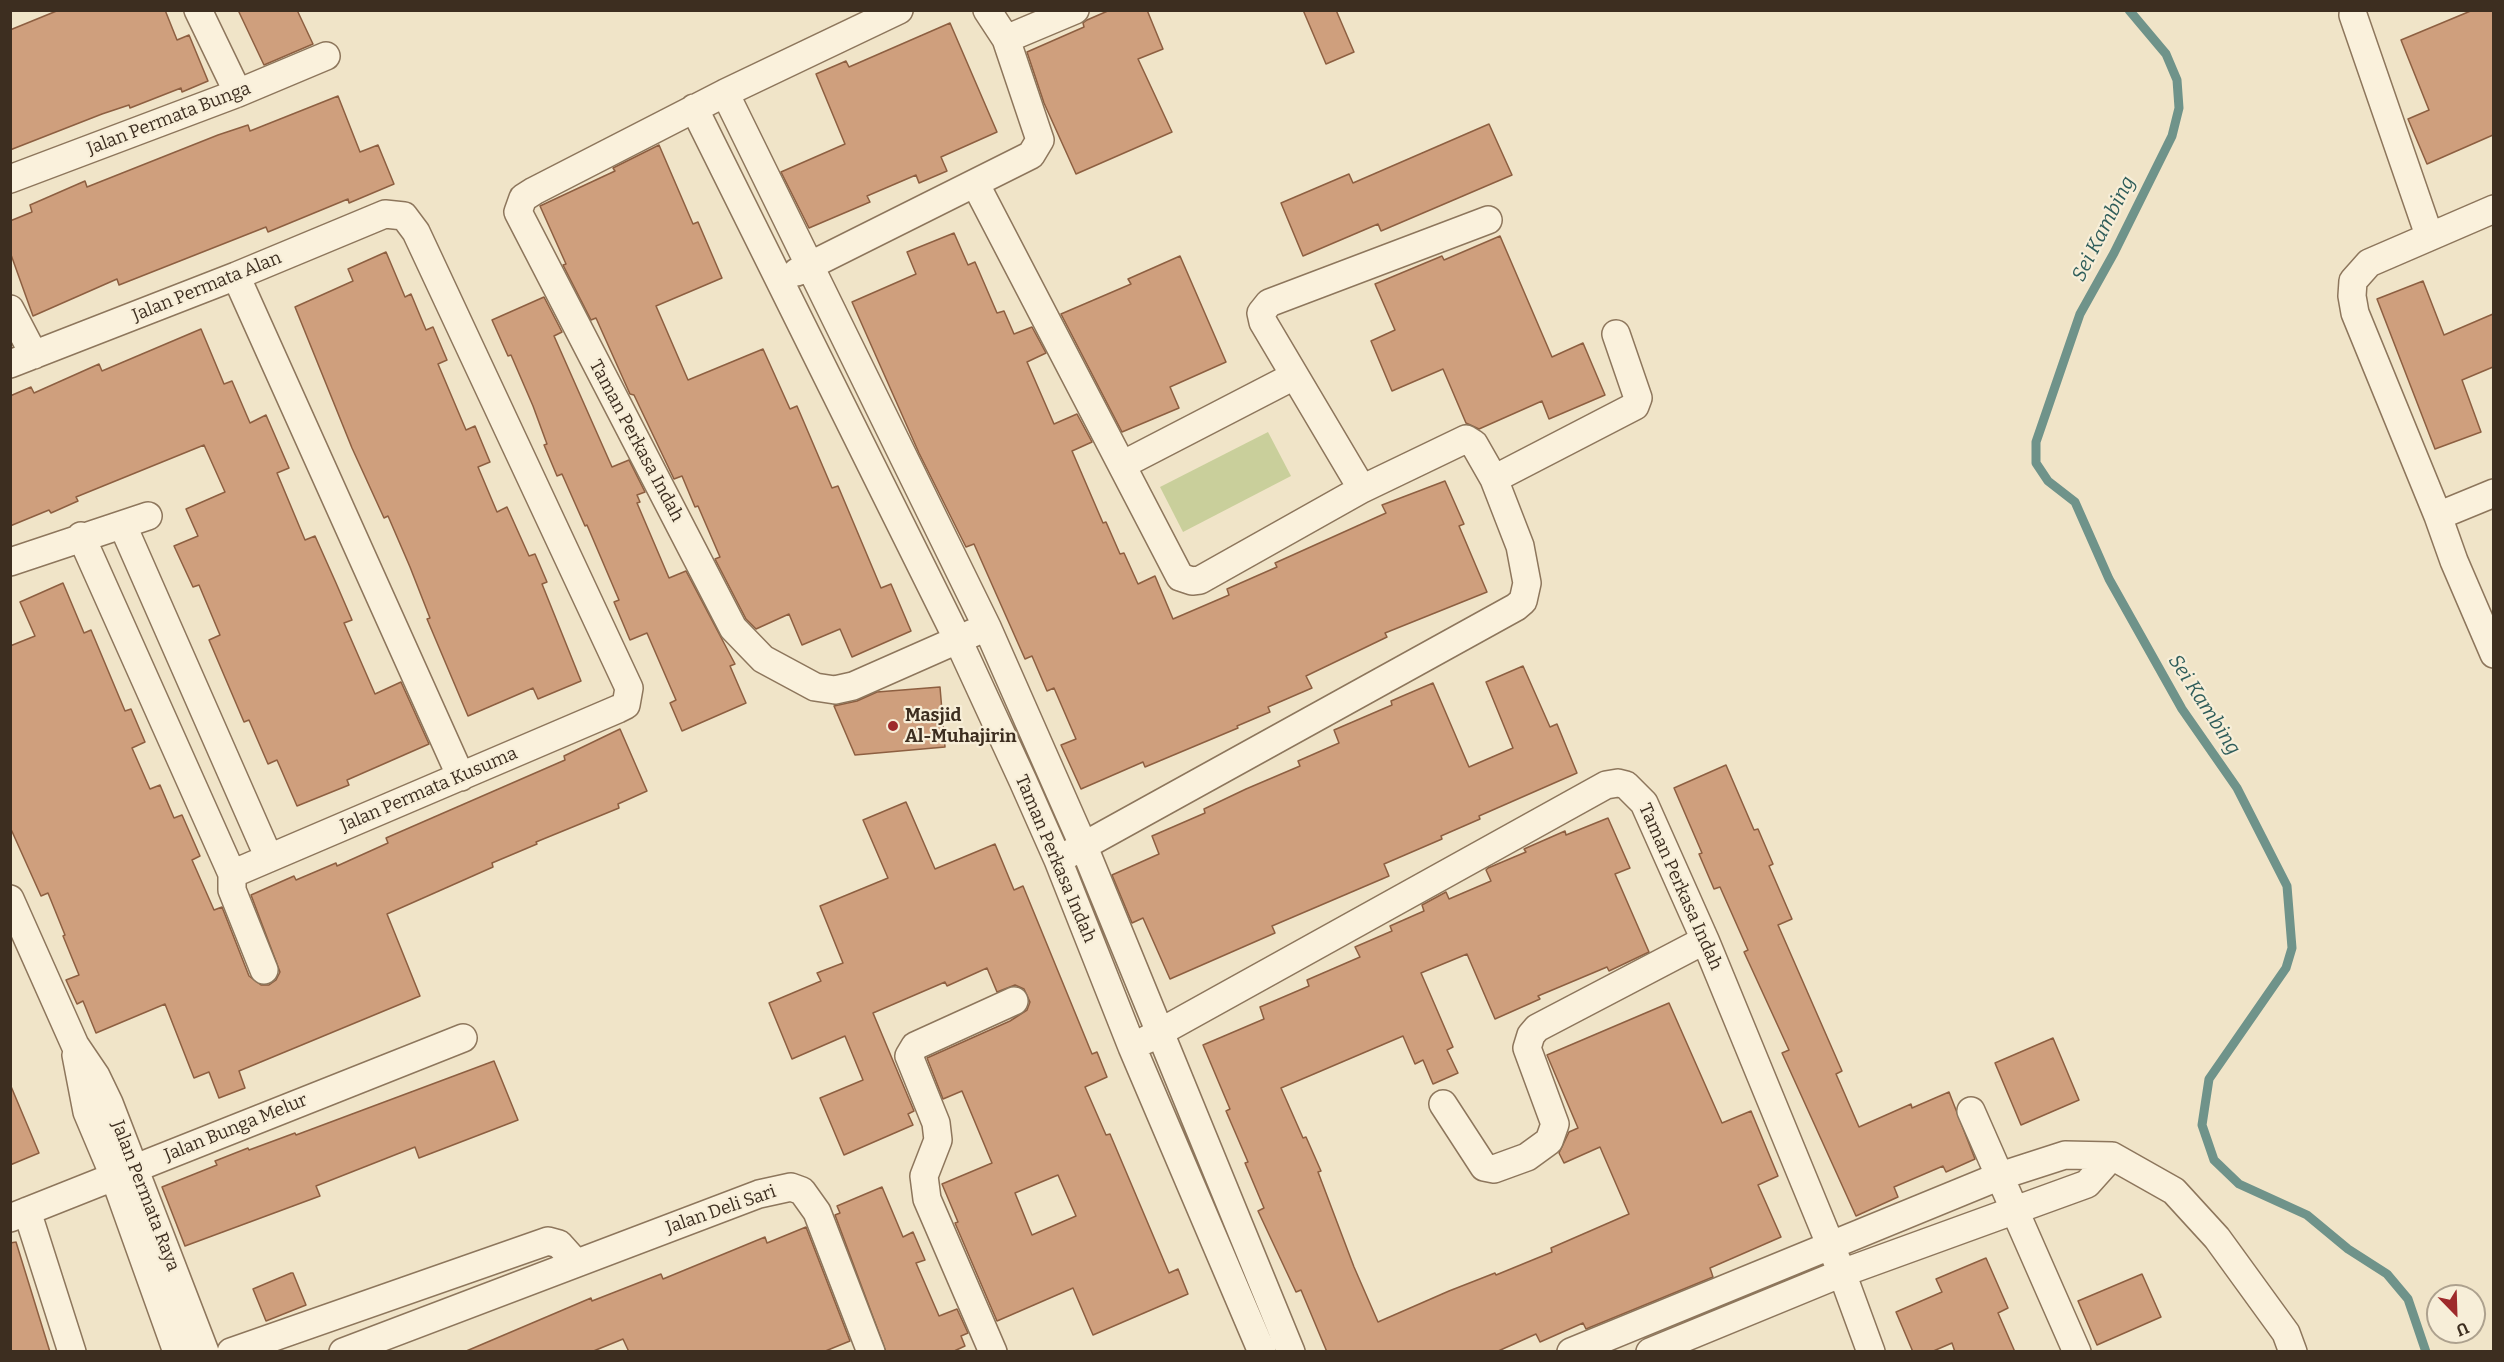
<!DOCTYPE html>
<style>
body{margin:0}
#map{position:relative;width:2504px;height:1362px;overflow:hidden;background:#f0e4c8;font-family:Bitter,serif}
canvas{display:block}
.frame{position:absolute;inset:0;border:12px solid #3d2e20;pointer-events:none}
.north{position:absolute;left:2426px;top:1284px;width:60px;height:60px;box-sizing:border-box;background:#f7eed8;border:2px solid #ada18e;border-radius:50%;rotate:157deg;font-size:16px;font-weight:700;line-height:24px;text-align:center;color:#3d2e20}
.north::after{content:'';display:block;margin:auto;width:21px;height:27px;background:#9e2a2b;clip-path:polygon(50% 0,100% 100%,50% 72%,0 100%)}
</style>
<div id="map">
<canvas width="2504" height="1362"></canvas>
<div class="frame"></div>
<div class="north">U</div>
</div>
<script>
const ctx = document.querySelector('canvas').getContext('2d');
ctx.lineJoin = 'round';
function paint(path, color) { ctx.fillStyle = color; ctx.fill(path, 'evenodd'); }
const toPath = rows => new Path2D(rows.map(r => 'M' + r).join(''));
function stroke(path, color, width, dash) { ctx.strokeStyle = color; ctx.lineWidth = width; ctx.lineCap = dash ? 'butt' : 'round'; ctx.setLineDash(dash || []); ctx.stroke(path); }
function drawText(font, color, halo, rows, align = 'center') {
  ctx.font = font + ' Bitter,serif'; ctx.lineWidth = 4.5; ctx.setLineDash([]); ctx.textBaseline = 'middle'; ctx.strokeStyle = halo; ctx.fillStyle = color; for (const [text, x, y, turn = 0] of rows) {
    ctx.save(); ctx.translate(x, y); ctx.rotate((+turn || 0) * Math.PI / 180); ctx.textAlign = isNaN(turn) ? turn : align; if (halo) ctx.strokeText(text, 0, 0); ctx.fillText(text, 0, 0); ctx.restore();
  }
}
const green = toPath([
 [1268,432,1291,476,1183,532,1160,487]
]);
const stream = toPath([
 [2129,10,2166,54,2177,80,2179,108,2172,136,2114,253,2080,314,2036,442,2036,463,2048,481,2075,502,2109,579,2182,709,2237,788,2287,886,2292,948,2286,968,2209,1079,2202,1125,2214,1160,2239,1184,2307,1215,2348,1249,2387,1274,2408,1299,2426,1352]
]);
const building = toPath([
 [59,10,165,10,177,40,189,35,208,81,182,92,181,88,130,108,129,105,102,114,10,150,10,30,59,10],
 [238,10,297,10,313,44,264,65,238,10],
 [1110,10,1147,10,1163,49,1138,59,1172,132,1076,174,1044,103,1027,52,1084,27,1083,23,1087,20,1110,10],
 [1303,10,1336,10,1354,52,1326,64,1303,10],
 [2473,10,2493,10,2493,135,2427,164,2408,119,2429,110,2401,40,2473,10],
 [950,23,997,132,941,157,947,171,919,183,916,175,867,196,870,202,809,228,781,172,845,144,816,74,846,61,849,67,950,23],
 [338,96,360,152,378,145,394,184,349,203,348,199,268,232,266,227,119,285,117,279,33,316,10,252,10,221,32,212,30,205,85,181,87,187,218,135,248,125,250,131,338,96],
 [1489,124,1512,175,1381,231,1378,224,1303,256,1281,203,1349,174,1353,183,1489,124],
 [659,145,693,224,698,222,722,278,656,306,688,380,763,349,790,409,797,406,832,488,838,486,881,588,891,584,911,631,852,657,840,629,802,645,789,614,756,629,746,619,715,559,720,557,698,506,695,507,682,476,674,479,634,395,630,394,596,318,591,320,563,265,566,264,540,206,615,171,613,168,659,145],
 [954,233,968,265,975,262,997,313,1004,311,1014,334,1032,327,1046,353,1027,362,1054,424,1077,414,1092,442,1072,451,1103,523,1106,522,1120,554,1124,553,1138,584,1155,576,1173,619,1229,595,1227,589,1277,567,1275,563,1386,513,1382,505,1445,481,1464,524,1459,526,1487,592,1385,633,1387,637,1306,676,1312,688,1268,707,1270,712,1237,726,1238,728,1145,767,1143,762,1081,789,1061,745,1076,739,1054,688,1047,691,1032,656,1025,659,974,544,966,547,919,453,852,302,916,274,907,252,954,233],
 [1500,236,1552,357,1583,343,1605,395,1549,419,1542,401,1479,429,1466,423,1443,369,1392,391,1371,341,1395,330,1375,284,1442,256,1444,260,1500,236],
 [386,252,405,297,411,294,426,330,433,327,447,360,438,364,466,430,475,426,490,462,478,467,497,512,507,507,529,556,535,554,547,582,542,584,581,681,538,699,533,688,468,716,427,619,430,618,410,567,388,516,384,518,352,448,295,307,353,281,348,269,386,252],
 [1180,256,1226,362,1170,387,1179,408,1122,432,1061,314,1131,284,1128,279,1180,256],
 [2423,281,2444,335,2493,314,2493,367,2462,380,2481,432,2435,449,2377,299,2423,281],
 [544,297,562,332,554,336,612,467,629,460,645,492,637,495,640,502,637,503,669,578,686,571,735,664,730,666,746,703,682,731,670,703,676,700,647,633,630,640,614,602,619,600,587,525,585,526,562,474,557,476,544,445,547,444,533,406,511,355,508,356,492,320,544,297],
 [201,329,224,384,232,381,250,423,266,415,289,468,277,473,305,540,315,536,336,583,352,620,344,623,375,694,401,682,429,744,347,780,349,785,297,806,277,760,268,764,249,720,244,722,209,640,220,635,199,585,193,587,174,546,198,536,186,509,225,492,204,445,76,497,78,501,51,513,49,510,10,526,10,396,31,387,34,393,99,364,102,371,201,329],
 [63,583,84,633,91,630,125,711,131,709,145,742,132,748,150,789,160,785,174,818,182,815,200,856,192,860,214,910,222,907,249,976,261,985,269,985,276,980,280,972,251,895,294,876,296,880,336,863,337,866,388,843,386,838,565,760,564,756,620,729,647,791,618,804,619,808,536,842,537,844,492,863,493,867,387,914,420,996,239,1071,245,1088,219,1098,209,1072,194,1078,165,1004,96,1033,83,1001,77,1004,66,980,79,975,63,936,65,935,48,893,41,896,10,827,10,646,35,636,20,602,63,583],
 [1523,666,1550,727,1557,724,1577,773,1479,816,1480,819,1441,836,1442,839,1384,864,1389,876,1272,926,1275,933,1170,979,1143,918,1132,923,1112,875,1159,854,1152,836,1205,813,1204,809,1246,789,1300,766,1298,761,1339,743,1334,730,1392,705,1391,701,1433,683,1469,767,1513,748,1486,682,1523,666],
 [940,687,945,747,855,755,834,706,857,701,877,692,940,687],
 [1726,765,1754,830,1758,829,1773,864,1769,866,1792,919,1778,925,1842,1071,1836,1074,1859,1127,1911,1104,1912,1108,1949,1092,1975,1159,1946,1172,1943,1166,1894,1187,1898,1197,1856,1216,1782,1053,1789,1050,1744,952,1748,950,1720,887,1714,889,1699,854,1702,853,1674,788,1726,765],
 [906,802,935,869,995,844,1014,890,1023,886,1092,1054,1097,1052,1107,1077,1085,1087,1106,1135,1110,1134,1169,1273,1178,1269,1188,1294,1093,1335,1073,1288,997,1321,955,1223,958,1222,942,1184,992,1163,962,1091,943,1099,927,1058,1010,1021,1027,1010,1030,1002,1024,989,1015,985,997,992,987,968,947,986,945,982,873,1013,914,1111,908,1114,913,1125,844,1155,820,1098,863,1080,845,1036,792,1059,769,1003,821,981,817,973,843,963,820,906,888,878,863,820,906,802],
 [1058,1175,1076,1216,1032,1235,1015,1193,1058,1175],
 [1608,818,1630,868,1615,874,1649,952,1609,971,1607,967,1538,996,1540,999,1495,1019,1467,954,1421,973,1453,1047,1447,1050,1458,1073,1433,1084,1423,1060,1415,1064,1403,1036,1281,1088,1303,1138,1306,1137,1321,1171,1318,1172,1354,1267,1378,1322,1449,1291,1495,1273,1496,1275,1552,1252,1551,1248,1629,1214,1600,1147,1564,1163,1559,1153,1569,1132,1578,1128,1547,1055,1669,1003,1722,1123,1751,1111,1778,1176,1758,1185,1781,1237,1710,1268,1713,1277,1586,1329,1583,1323,1540,1342,1536,1334,1496,1352,1327,1352,1301,1290,1296,1292,1258,1211,1264,1208,1245,1163,1248,1162,1226,1111,1230,1109,1203,1045,1264,1019,1260,1007,1309,986,1307,980,1360,957,1355,947,1392,931,1390,926,1424,911,1422,905,1446,892,1449,899,1491,881,1486,870,1488,868,1526,852,1524,849,1565,831,1566,835,1608,818],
 [2053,1038,2079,1100,2021,1125,1995,1063,2053,1038],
 [494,1061,518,1120,419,1158,415,1147,316,1186,320,1196,185,1246,162,1187,217,1165,215,1161,248,1148,249,1150,295,1133,296,1135,494,1061],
 [10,1084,39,1153,10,1165,10,1084],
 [882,1187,903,1237,913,1232,925,1260,916,1263,939,1316,957,1309,968,1333,961,1336,965,1346,952,1352,886,1352,835,1215,840,1213,837,1206,882,1187],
 [806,1227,850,1341,823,1352,629,1352,623,1339,591,1352,464,1352,591,1298,592,1301,661,1274,663,1279,765,1237,767,1243,806,1227],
 [16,1242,50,1352,10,1352,10,1243,16,1242],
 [1986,1258,2008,1308,1998,1313,2015,1352,1955,1352,1952,1343,1931,1352,1913,1352,1896,1312,1942,1292,1936,1279,1986,1258],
 [291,1273,293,1273,306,1305,266,1321,253,1289,291,1273],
 [2142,1274,2161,1317,2097,1345,2078,1301,2142,1274]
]);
const minor = toPath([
 [198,10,238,93],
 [899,10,725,93,534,191,523,198,518,212,733,628,763,659,815,687,835,690,853,686,973,633],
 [987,10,1006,39],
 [2353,15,2429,235],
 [725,93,987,627,1084,847,1291,1352],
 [694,108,958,640,1023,781,1058,860,1132,1047,1262,1352],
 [10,179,238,93,326,56],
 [976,185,1180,577,1192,581,1200,580,1362,489,1466,439,1474,444,1494,479,1520,546,1527,583,1523,601,1516,607,1058,860],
 [797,272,1031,155,1040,140,1006,39,1075,10],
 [236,276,461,777],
 [10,309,34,355],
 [10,364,236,276,385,214,404,216,416,232,629,688,626,705,618,709,232,874],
 [1122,465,1294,376],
 [1494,479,1635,406,1638,398,1616,334],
 [1362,489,1263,322,1261,313,1269,303,1488,220],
 [2494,493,2438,516,2454,561,2494,654],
 [2438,516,2355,313,2352,296,2353,281,2369,263,2494,209],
 [123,526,269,858],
 [81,536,232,874,232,890,264,970],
 [10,562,148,516],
 [10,899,75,1045,96,1076,109,1103,205,1352],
 [1146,1040,1606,785,1618,783,1626,785,1644,803,1705,940,1842,1273,1871,1352],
 [76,1055,87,1112,114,1176,177,1352],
 [1443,1104,1484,1167,1494,1169,1527,1157,1549,1141,1555,1124,1527,1048,1531,1035,1537,1028,1705,940],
 [1971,1111,2077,1352],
 [27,1211,72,1352],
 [10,1218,463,1038],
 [231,1352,548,1241,559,1244,576,1263],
 [343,1352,759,1194,791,1187,802,1191,817,1212,871,1352],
 [993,1352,927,1199,924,1176,938,1140,936,1123,909,1056,915,1046,1014,1001],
 [1571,1352,2000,1176,2065,1155,2112,1156,2174,1191,2217,1238,2286,1333,2293,1352],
 [1650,1352,1842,1273,2087,1184,2112,1156]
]);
const markers = [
 [893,726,6,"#9e2a2b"]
];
const streetNames = [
 ["Jalan Permata Bunga",169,119,-21],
 ["Jalan Permata Alan",207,287,-22],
 ["Taman Perkasa Indah",636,441,62],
 ["Jalan Permata Kusuma",429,790,-23],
 ["Taman Perkasa Indah",1055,859,67],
 ["Taman Perkasa Indah",1680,887,66],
 ["Jalan Bunga Melur",236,1128,-22],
 ["Jalan Permata Raya",145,1196,69],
 ["Jalan Deli Sari",721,1210,-19]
];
const poiNames = [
 ["Masjid",905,716],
 ["Al-Muhajirin",905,737]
];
const waterNames = [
 ["Sei Kambing",2104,229,-63],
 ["Sei Kambing",2204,705,57]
];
paint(green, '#c9cf9b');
stroke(stream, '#6f938a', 9);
paint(building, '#cf9f7d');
stroke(building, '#8d5f41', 1.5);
stroke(minor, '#8d765c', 30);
stroke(minor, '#faf1dc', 27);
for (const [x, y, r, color] of markers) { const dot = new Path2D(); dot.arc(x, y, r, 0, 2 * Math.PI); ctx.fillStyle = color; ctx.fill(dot); stroke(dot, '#f7eed8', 2); }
drawText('18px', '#3d2e20', '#f7eed8', streetNames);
drawText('bold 18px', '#3d2e20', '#f7eed8', poiNames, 'left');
drawText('italic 20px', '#2f5d5a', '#f7eed8', waterNames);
</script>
